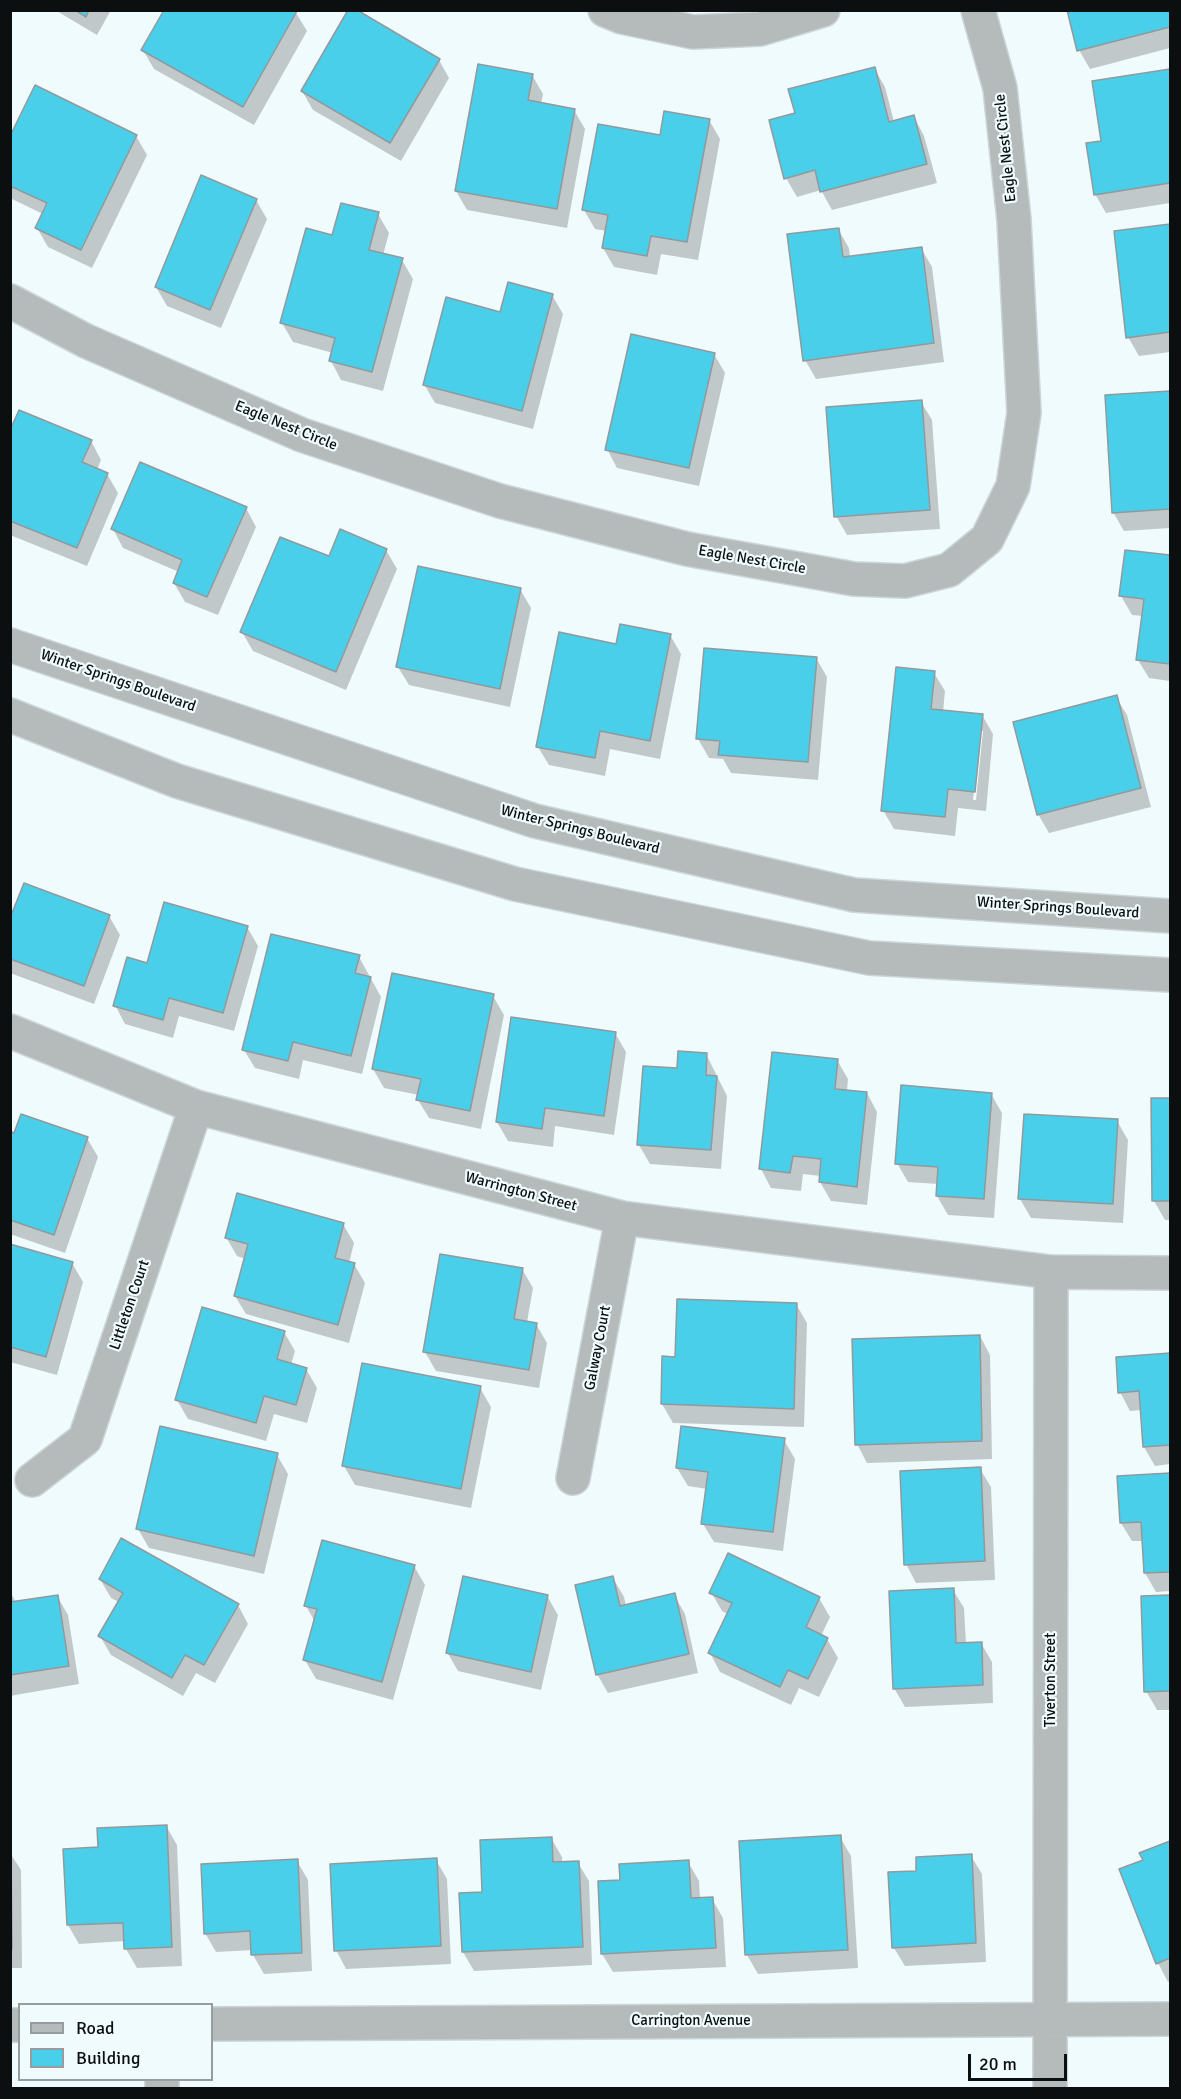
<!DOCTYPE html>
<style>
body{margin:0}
#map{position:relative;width:1181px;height:2099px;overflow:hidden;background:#f0fbfd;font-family:Signika,sans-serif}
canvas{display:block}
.frame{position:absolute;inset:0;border:12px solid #0c0f10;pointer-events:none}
.legend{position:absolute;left:18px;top:2003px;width:195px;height:78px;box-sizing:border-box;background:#f0fbfd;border:2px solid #959d9e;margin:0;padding:8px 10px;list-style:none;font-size:18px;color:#0c0f10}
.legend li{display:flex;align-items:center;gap:12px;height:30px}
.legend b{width:30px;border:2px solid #959d9e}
.scale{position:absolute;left:968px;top:2054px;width:99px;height:27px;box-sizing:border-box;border:3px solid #0c0f10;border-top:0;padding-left:8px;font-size:18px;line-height:21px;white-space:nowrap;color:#0c0f10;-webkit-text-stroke:4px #f0fbfd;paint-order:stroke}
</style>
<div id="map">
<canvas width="1181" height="2099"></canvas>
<div class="frame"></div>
<ul class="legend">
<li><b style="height:8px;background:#b5babb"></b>Road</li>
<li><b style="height:16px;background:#49cfea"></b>Building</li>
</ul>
<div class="scale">20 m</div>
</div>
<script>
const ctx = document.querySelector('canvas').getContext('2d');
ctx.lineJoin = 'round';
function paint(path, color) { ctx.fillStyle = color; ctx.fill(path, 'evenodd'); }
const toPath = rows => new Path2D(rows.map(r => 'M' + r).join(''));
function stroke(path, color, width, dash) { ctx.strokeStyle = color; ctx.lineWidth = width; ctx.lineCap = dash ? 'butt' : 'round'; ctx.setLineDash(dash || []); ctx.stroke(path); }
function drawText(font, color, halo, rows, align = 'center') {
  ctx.font = font + ' Signika,sans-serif'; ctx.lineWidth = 4.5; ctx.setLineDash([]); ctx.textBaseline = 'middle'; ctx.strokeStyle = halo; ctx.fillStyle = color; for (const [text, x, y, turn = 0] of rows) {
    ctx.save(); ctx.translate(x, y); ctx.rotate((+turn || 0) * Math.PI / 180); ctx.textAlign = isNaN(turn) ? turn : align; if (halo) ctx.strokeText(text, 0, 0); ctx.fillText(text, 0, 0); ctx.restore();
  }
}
const shadow = toPath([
 [55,10,111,10,97,35],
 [1068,10,1170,10,1170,48,1090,69,1079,50],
 [296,13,307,31,254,125,154,69,143,50],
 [439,60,449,78,401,161,313,110,302,91],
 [874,68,885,87,894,122,914,117,924,136,937,183,832,210,821,190,797,197,786,178,796,114],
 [1170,70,1170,203,1106,213,1095,194,1103,142,1094,82],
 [532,75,543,94,541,104,574,110,585,129,567,228,467,210,456,191],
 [709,120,720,139,698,260,661,254,657,275,614,267,603,248,607,231,595,229,584,210,661,137],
 [136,136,147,155,92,268,48,247,37,228,43,214,10,198,10,139],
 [256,200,267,219,221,328,167,306,156,287],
 [378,214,389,233,383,255,402,260,413,279,383,391,341,380,331,361,333,353,293,342,282,323,333,236],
 [1170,225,1170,352,1139,356,1128,337,1115,232],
 [838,229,849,248,850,257,921,248,932,267,944,362,816,379,805,360],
 [552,295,563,314,533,429,435,403,424,384,501,314],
 [714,354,725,373,699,486,617,468,607,449],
 [1170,393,1170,528,1124,531,1113,512,1106,397],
 [921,402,932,420,940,529,847,535,836,516],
 [10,434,91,441,101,460,97,470,107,474,118,493,87,566,10,535],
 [246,508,256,527,218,615,185,602,174,583,179,572,123,548,113,529],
 [386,550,397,569,346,690,253,651,242,632,330,558],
 [1126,551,1170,556,1170,681,1149,678,1138,660,1143,616,1132,615,1121,596],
 [520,589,531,608,510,707,409,685,398,667],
 [670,635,681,654,660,759,610,749,605,776,549,765,538,747,618,645],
 [816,658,827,677,818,780,731,773,723,759,709,758,698,739],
 [934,673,945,691,943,712,982,715,993,734,986,811,958,808,955,836,894,829,883,810],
 [980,731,983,731,976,800,973,800],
 [1116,697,1127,715,1151,807,1049,833,1038,814],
 [109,916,120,935,94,1004,10,973,10,923],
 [247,927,258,946,234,1031,179,1016,173,1038,125,1024,115,1005,148,964],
 [359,957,381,997,362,1074,303,1060,299,1079,255,1068,244,1050],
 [493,996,504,1015,481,1129,429,1118,418,1100,419,1095,384,1088,373,1069],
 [615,1033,626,1052,614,1135,555,1126,553,1147,508,1141,497,1122],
 [706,1054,727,1096,721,1169,650,1164,639,1145,678,1070],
 [837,1060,848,1079,847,1091,867,1093,877,1112,867,1205,831,1201,820,1182,821,1176,803,1174,801,1191,771,1188,761,1169],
 [991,1094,1002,1113,994,1218,948,1215,937,1196,938,1184,908,1182,897,1163],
 [1170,1099,1170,1220,1165,1220,1154,1201,1153,1100],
 [1117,1121,1128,1140,1123,1223,1031,1218,1020,1199],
 [10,1133,87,1138,98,1157,65,1253,10,1234],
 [343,1224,354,1243,349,1263,354,1264,365,1283,349,1343,246,1314,235,1296,246,1259,237,1256,226,1237],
 [10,1245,72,1263,83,1282,57,1375,10,1362],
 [522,1269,533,1288,527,1322,536,1324,547,1343,539,1388,436,1371,425,1352],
 [796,1304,807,1323,804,1427,673,1423,662,1404,676,1358],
 [284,1332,295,1351,291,1365,306,1369,317,1388,307,1423,274,1414,266,1441,188,1419,177,1400],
 [980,1336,990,1355,992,1459,867,1463,857,1444],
 [1170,1355,1170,1464,1155,1466,1144,1447,1141,1410,1130,1411,1120,1392,1117,1358],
 [480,1388,491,1407,471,1508,355,1485,344,1466],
 [784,1440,795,1459,783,1551,714,1542,703,1524,707,1489,688,1486,677,1468],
 [277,1455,288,1474,264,1574,149,1548,138,1529],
 [980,1469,991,1487,995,1580,916,1583,906,1564],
 [1170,1475,1170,1591,1156,1592,1145,1573,1144,1541,1132,1541,1121,1523,1119,1477],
 [414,1566,425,1585,393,1700,316,1679,305,1660,315,1622,306,1606],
 [613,1578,624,1597,626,1606,674,1595,685,1614,698,1673,608,1693,597,1674],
 [100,1579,238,1605,248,1624,215,1683,196,1673,183,1696,111,1655,100,1636,119,1602,111,1598],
 [953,1590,964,1608,966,1644,981,1643,992,1662,993,1703,905,1707,894,1688],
 [10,1591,16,1603,57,1596,68,1615,79,1684,10,1696],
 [711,1592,819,1598,830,1617,821,1636,827,1639,838,1658,819,1697,799,1688,791,1705,720,1672,710,1653,728,1614,722,1611],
 [547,1596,558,1615,541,1690,458,1671,447,1652],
 [1170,1597,1170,1710,1157,1710,1146,1691,1142,1598],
 [166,1826,177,1845,182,1966,137,1968,126,1949,125,1941,79,1944,68,1925,100,1849],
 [840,1837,851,1856,858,1968,758,1974,747,1955],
 [551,1838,562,1857,562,1863,578,1863,589,1881,592,1965,474,1971,463,1952,461,1894,484,1893],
 [1170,1842,1170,1981,1168,1982,1158,1963,1145,1861,1141,1853],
 [10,1853,21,1870,22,1968,10,1968],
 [971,1856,982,1874,986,1962,905,1966,894,1948],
 [436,1860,447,1879,451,1964,346,1969,336,1950],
 [297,1861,308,1880,312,1971,264,1974,253,1955,253,1950,216,1952,205,1933],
 [688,1862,699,1881,700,1899,712,1899,723,1918,726,1967,613,1972,602,1954,621,1882]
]);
const building = toPath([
 [75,10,89,10,86,17,75,10],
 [164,10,295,10,297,11,243,107,141,50,164,10],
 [348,10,357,10,440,59,390,143,301,91,348,10],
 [1067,10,1170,10,1170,27,1077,51,1067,10],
 [478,64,533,74,528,100,575,109,557,209,455,191,478,64],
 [875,67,889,122,914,115,927,164,820,192,815,170,784,179,769,120,795,113,788,89,875,67],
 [1170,69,1170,183,1094,195,1086,143,1101,141,1092,81,1170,69],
 [35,85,137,135,81,250,35,228,47,203,10,186,10,136,35,85],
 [664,111,710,119,687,242,651,236,647,256,602,248,608,215,582,210,598,124,660,135,664,111],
 [201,175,257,199,210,310,155,287,201,175],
 [341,203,379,212,369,250,403,258,372,372,329,361,335,338,280,323,306,228,332,235,341,203],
 [1170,224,1170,332,1126,338,1114,231,1170,224],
 [839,228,843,257,922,247,934,343,803,361,787,234,839,228],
 [508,282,553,294,522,411,423,385,446,297,500,312,508,282],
 [631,334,715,353,689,468,605,450,631,334],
 [1170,391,1170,509,1112,513,1105,395,1170,391],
 [922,400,930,510,834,517,826,407,922,400],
 [19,410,92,440,82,462,108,473,77,548,10,521,10,430,19,410],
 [140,462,247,507,207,597,173,583,182,560,111,529,140,462],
 [340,529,387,549,336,672,240,632,280,537,329,556,340,529],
 [1125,550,1170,555,1170,664,1136,660,1144,599,1119,596,1125,550],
 [418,566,521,588,500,689,396,667,418,566],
 [620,624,671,634,650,741,600,731,595,758,536,747,559,632,616,644,620,624],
 [704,648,817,657,808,762,718,755,720,741,696,739,704,648],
 [896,667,935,671,931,709,983,714,975,792,948,789,945,817,881,811,896,667],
 [1117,695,1141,788,1037,815,1013,722,1117,695],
 [24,883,110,915,84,986,10,959,10,918,24,883],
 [164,902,248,926,223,1013,169,998,163,1020,113,1006,127,957,147,963,164,902],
 [271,934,360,955,355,973,371,977,351,1056,293,1042,288,1061,242,1050,271,934],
 [392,973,494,994,470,1111,416,1100,421,1079,372,1069,392,973],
 [511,1017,616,1032,604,1116,545,1108,542,1129,496,1122,511,1017],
 [678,1051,707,1053,706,1075,717,1076,711,1150,637,1145,643,1066,677,1068,678,1051],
 [772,1052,838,1059,835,1089,867,1092,857,1187,819,1182,821,1159,793,1156,790,1173,759,1169,772,1052],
 [901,1085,992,1093,984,1199,936,1196,938,1167,895,1164,901,1085],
 [1151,1098,1170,1098,1170,1201,1152,1201,1151,1098],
 [21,1114,88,1137,54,1235,10,1220,10,1131,14,1133,21,1114],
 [1024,1114,1118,1119,1113,1204,1018,1199,1024,1114],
 [237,1193,344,1223,335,1258,355,1263,338,1325,234,1296,248,1244,225,1238,237,1193],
 [10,1244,73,1262,46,1357,10,1347,10,1244],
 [440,1254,523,1268,514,1319,537,1323,529,1370,423,1352,440,1254],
 [677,1299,797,1303,794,1409,661,1404,662,1356,675,1357,677,1299],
 [202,1307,285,1331,277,1359,307,1368,296,1405,264,1396,256,1423,175,1400,202,1307],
 [980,1335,982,1441,855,1445,852,1339,980,1335],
 [1170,1353,1170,1445,1143,1447,1139,1391,1118,1393,1116,1357,1170,1353],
 [362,1363,481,1386,461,1489,342,1466,362,1363],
 [160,1426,278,1453,254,1556,136,1529,160,1426],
 [681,1426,785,1438,773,1532,701,1524,708,1472,676,1468,681,1426],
 [981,1467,985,1561,904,1565,900,1471,981,1467],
 [1170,1473,1170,1572,1144,1573,1141,1522,1120,1523,1117,1476,1170,1473],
 [121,1538,239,1604,204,1665,185,1655,172,1678,98,1636,123,1593,99,1579,121,1538],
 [322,1540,415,1565,382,1682,303,1660,317,1609,304,1606,322,1540],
 [728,1553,820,1597,806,1627,828,1638,808,1679,788,1670,780,1687,708,1653,732,1603,709,1593,728,1553],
 [463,1576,548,1595,531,1672,446,1653,463,1576],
 [613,1576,620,1606,675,1593,689,1654,596,1675,575,1585,613,1576],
 [954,1588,956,1643,982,1642,983,1685,893,1689,889,1591,954,1588],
 [58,1595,69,1666,10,1675,10,1602,58,1595],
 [1170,1595,1170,1691,1144,1692,1141,1596,1170,1595],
 [167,1825,172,1947,124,1949,123,1923,67,1925,63,1849,98,1847,97,1828,167,1825],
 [841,1835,848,1950,745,1955,739,1841,841,1835],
 [552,1837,553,1862,579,1861,583,1947,462,1952,459,1893,482,1892,480,1840,552,1837],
 [1170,1841,1170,1958,1156,1964,1119,1869,1143,1860,1139,1853,1170,1841],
 [11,1850,12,1949,10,1949,10,1850,11,1850],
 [972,1854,976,1943,892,1948,888,1872,916,1871,916,1857,972,1854],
 [437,1858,441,1946,334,1951,330,1864,437,1858],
 [298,1859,302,1953,251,1955,250,1931,204,1934,201,1864,298,1859],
 [689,1860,691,1898,713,1897,716,1948,601,1954,598,1881,620,1880,619,1864,689,1860]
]);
const minor = toPath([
 [605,10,622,17,693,32,760,29,823,10],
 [10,301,86,341,302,435,500,501,687,549,854,579,905,581,949,570,987,539,1013,486,1024,413,1014,220,1000,88,978,10],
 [10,1031,196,1107,622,1218,1051,1272,1170,1273],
 [573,1478,622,1218],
 [32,1480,85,1439,196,1107],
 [212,2024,1170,2019],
 [10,2025,20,2025],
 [162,2080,162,2088],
 [1050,2088,1051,1272]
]);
const tertiary = toPath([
 [10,645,535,821,854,895,1170,916],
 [10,715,177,781,515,884,869,958,1170,975]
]);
const streetNames = [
 ["Eagle Nest Circle",1006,148,-96],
 ["Eagle Nest Circle",286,426,22],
 ["Eagle Nest Circle",752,560,10],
 ["Winter Springs Boulevard",118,681,19],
 ["Winter Springs Boulevard",580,830,14],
 ["Winter Springs Boulevard",1058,908,4],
 ["Warrington Street",521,1192,15],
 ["Littleton Court",130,1305,-71],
 ["Galway Court",598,1348,-79],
 ["Tiverton Street",1051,1680,-90],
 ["Carrington Avenue",691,2021]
];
paint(shadow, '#0003');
paint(building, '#49cfea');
stroke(building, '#909a9c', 1.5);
stroke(minor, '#ccd5d7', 36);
stroke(tertiary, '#ccd5d7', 36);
stroke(minor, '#b5babb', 33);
stroke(tertiary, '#b5babb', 33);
drawText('15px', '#0c0f10', '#f0fbfd', streetNames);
</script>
